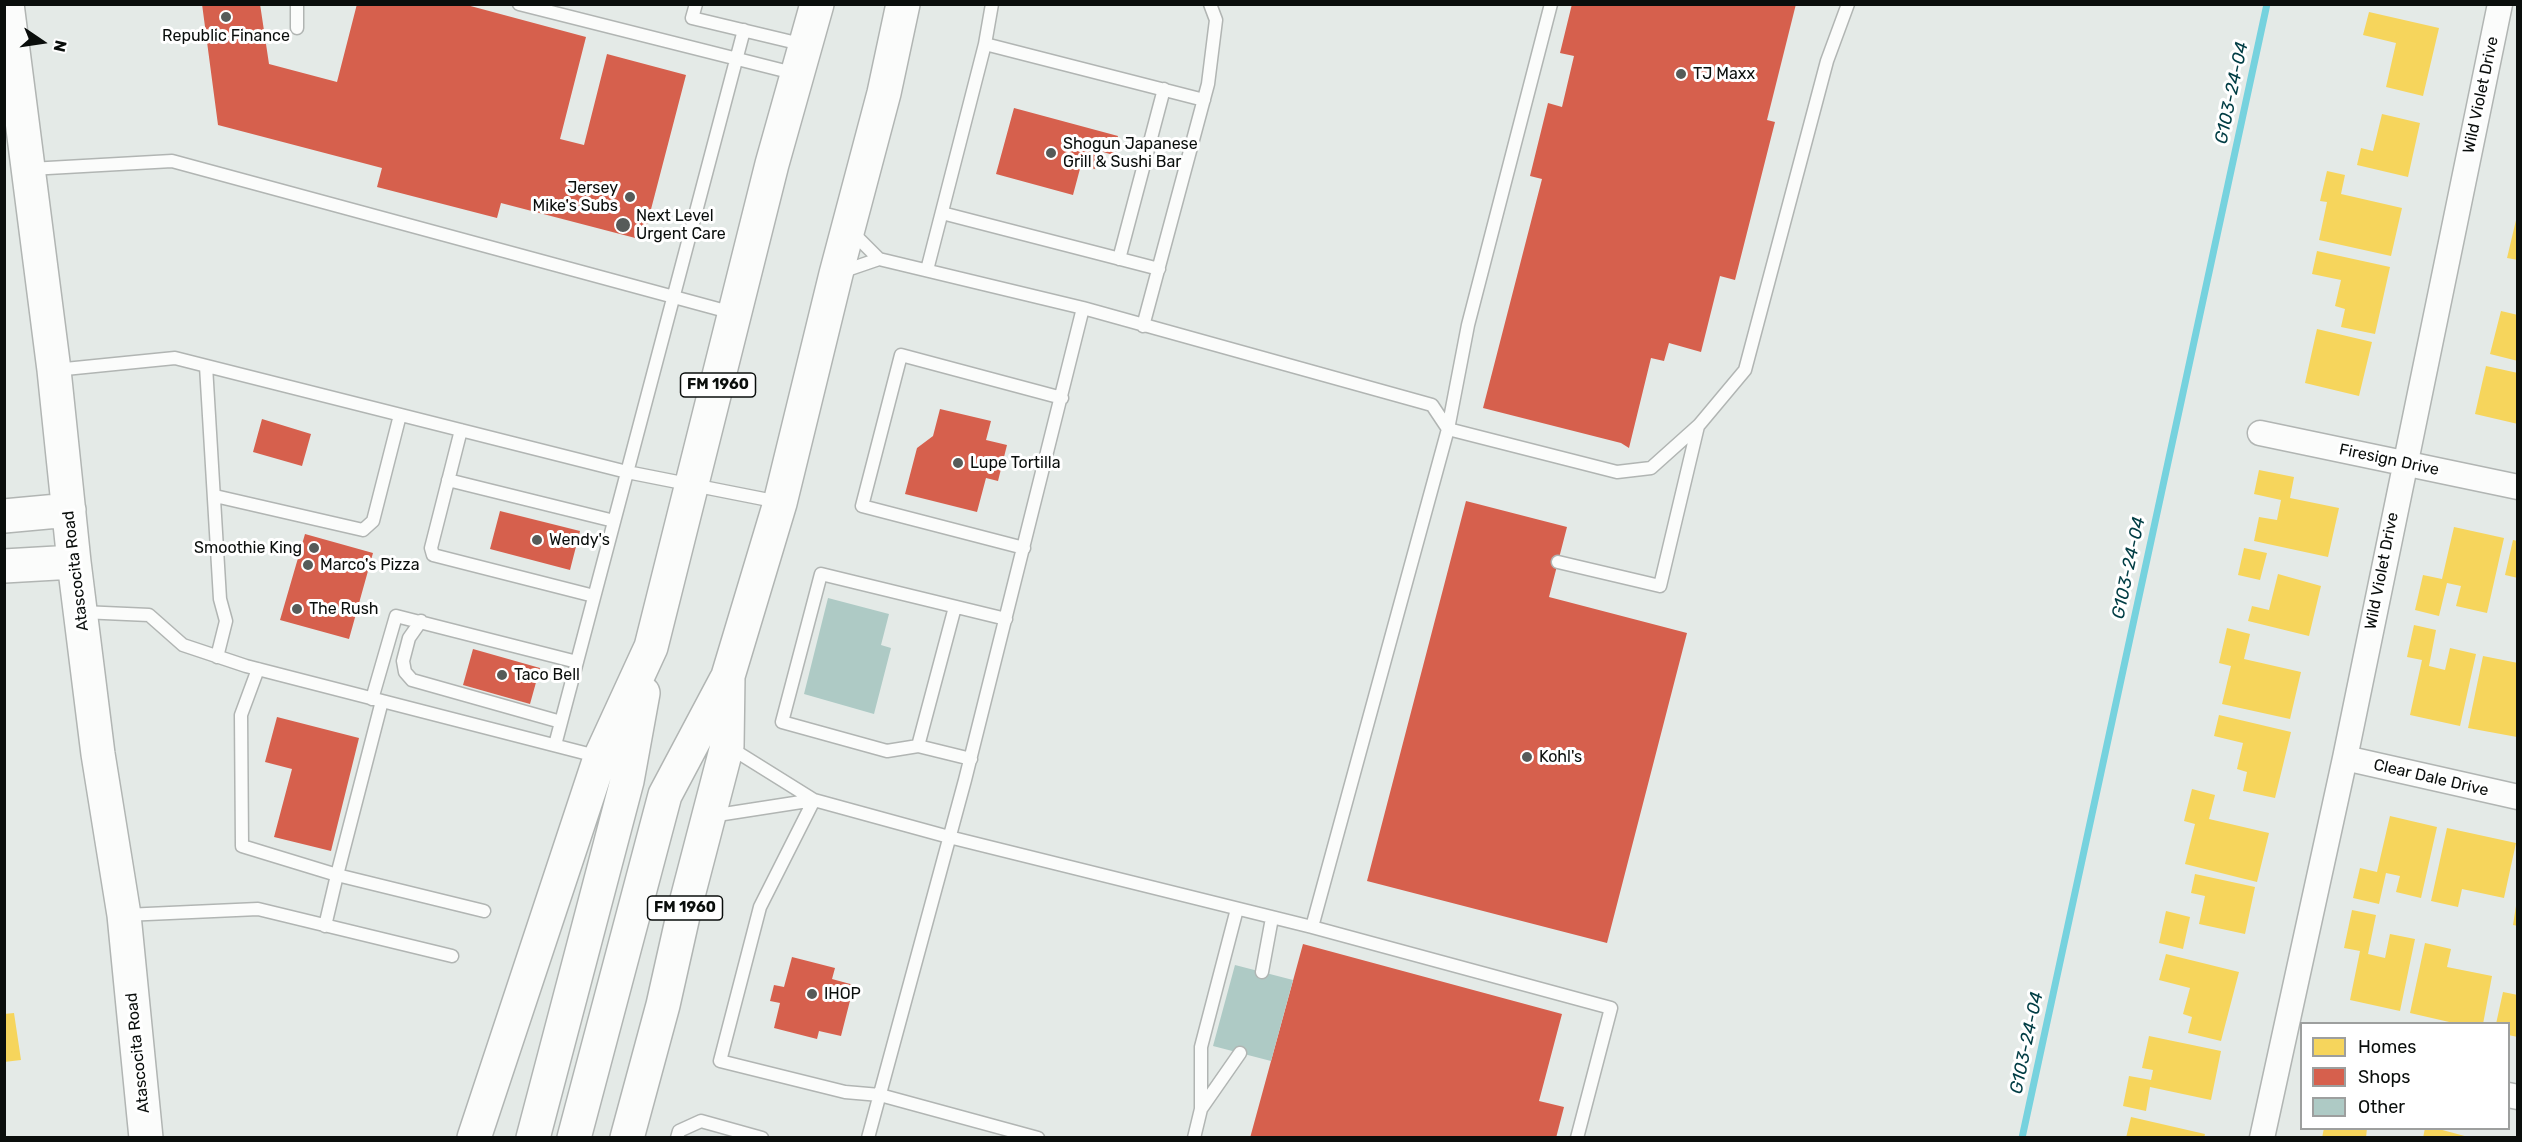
<!DOCTYPE html>
<style>
body{margin:0}
#map{position:relative;width:2522px;height:1142px;overflow:hidden;background:#e4eae7;font-family:Rubik,sans-serif}
canvas{display:block}
.frame{position:absolute;inset:0;border:6px solid #0a0e0c;pointer-events:none}
.legend{position:absolute;left:2300px;top:1022px;width:210px;height:108px;box-sizing:border-box;background:#fff;border:2px solid #9d9f9e;margin:0;padding:8px 10px;list-style:none;font-size:18px;color:#0a0e0c}
.legend li{display:flex;align-items:center;gap:12px;height:30px}
.legend b{width:30px;border:2px solid #9d9f9e}
.north{position:absolute;left:12px;top:12px;width:60px;height:60px;-webkit-text-stroke:4px #fff;paint-order:stroke;rotate:103deg;font-size:16px;font-weight:700;line-height:24px;text-align:center;color:#0a0e0c}
.north::after{content:'';display:block;margin:auto;width:21px;height:27px;background:#0a0e0c;clip-path:polygon(50% 0,100% 100%,50% 72%,0 100%)}
</style>
<div id="map">
<canvas width="2522" height="1142"></canvas>
<div class="frame"></div>
<ul class="legend">
<li><b style="height:16px;background:#f6d55c"></b>Homes</li>
<li><b style="height:16px;background:#d6604d"></b>Shops</li>
<li><b style="height:16px;background:#aecac5"></b>Other</li>
</ul>
<div class="north">N</div>
</div>
<script>
const ctx = document.querySelector('canvas').getContext('2d');
ctx.lineJoin = 'round';
function paint(path, color) { ctx.fillStyle = color; ctx.fill(path, 'evenodd'); }
const toPath = rows => new Path2D(rows.map(r => 'M' + r).join(''));
function stroke(path, color, width, dash) { ctx.strokeStyle = color; ctx.lineWidth = width; ctx.lineCap = dash ? 'butt' : 'round'; ctx.setLineDash(dash || []); ctx.stroke(path); }
function drawText(font, color, halo, rows, align = 'center') {
  ctx.font = font + ' Rubik,sans-serif'; ctx.lineWidth = 6; ctx.setLineDash([]); ctx.textBaseline = 'middle'; ctx.strokeStyle = halo; ctx.fillStyle = color; for (const [text, x, y, turn = 0] of rows) {
    ctx.save(); ctx.translate(x, y); ctx.rotate((+turn || 0) * Math.PI / 180); ctx.textAlign = isNaN(turn) ? turn : align; if (halo) ctx.strokeText(text, 0, 0); ctx.fillText(text, 0, 0); ctx.restore();
  }
}
const homes = toPath([
 [2369,12,2439,28,2423,96,2386,87,2396,43,2363,35],
 [2382,114,2420,123,2408,177,2357,165,2361,148,2373,151],
 [2327,171,2345,175,2341,194,2402,208,2391,256,2319,240,2327,202,2320,201],
 [2517,216,2518,216,2518,260,2507,258],
 [2317,251,2390,267,2375,334,2341,327,2345,309,2335,306,2341,280,2312,274],
 [2501,311,2518,315,2518,361,2490,354],
 [2317,329,2372,342,2359,396,2305,383],
 [2486,366,2518,373,2518,424,2475,414],
 [2259,470,2294,477,2290,498,2339,508,2328,557,2254,541,2259,517,2277,520,2281,500,2254,494],
 [2454,527,2504,538,2487,613,2456,606,2461,586,2447,583,2439,616,2415,610,2423,575,2442,579],
 [2513,540,2518,541,2518,578,2505,575],
 [2244,548,2267,553,2260,580,2238,575],
 [2278,574,2321,586,2309,636,2248,621,2252,606,2269,610],
 [2414,625,2436,630,2429,666,2445,670,2450,648,2476,654,2460,726,2410,715,2422,660,2407,657],
 [2227,628,2250,634,2244,659,2301,672,2290,719,2222,704,2231,666,2219,663],
 [2483,656,2518,663,2517,737,2468,728],
 [2219,715,2291,732,2275,798,2243,791,2247,772,2237,769,2243,743,2214,736],
 [2192,789,2215,795,2209,819,2269,833,2257,882,2185,864,2195,824,2184,821],
 [2390,816,2437,827,2421,898,2396,892,2400,876,2386,873,2379,904,2353,898,2360,868,2377,872],
 [2447,828,2516,843,2504,898,2462,889,2458,907,2431,901],
 [2195,874,2255,887,2245,934,2199,924,2205,896,2191,893],
 [2516,906,2518,906,2518,926,2513,925],
 [2352,910,2376,915,2368,954,2385,958,2390,934,2415,939,2400,1011,2350,1000,2360,951,2344,948],
 [2166,911,2190,917,2183,949,2159,943],
 [2425,943,2451,949,2447,967,2492,976,2483,1024,2458,1024,2410,1013],
 [2166,954,2239,972,2221,1041,2188,1033,2192,1017,2183,1014,2190,988,2159,980],
 [2503,992,2518,995,2518,1037,2508,1035,2508,1024,2496,1024],
 [14,1013,21,1060,4,1062,4,1014],
 [2149,1036,2221,1051,2211,1100,2150,1087,2146,1111,2123,1106,2129,1076,2151,1080,2153,1070,2142,1068],
 [2131,1117,2205,1134,2204,1138,2126,1138],
 [2324,1128,2367,1128,2366,1138,2322,1138],
 [2425,1128,2435,1128,2472,1138,2423,1138]
]);
const shops = toPath([
 [202,4,260,4,269,64,337,82,357,4,463,4,586,37,560,139,584,145,607,54,686,75,643,240,501,203,497,218,377,187,382,168,218,125],
 [1572,4,1796,4,1767,120,1775,122,1735,280,1720,276,1701,352,1669,343,1664,361,1651,358,1629,448,1621,443,1483,408,1542,179,1530,176,1548,103,1562,107,1574,56,1560,53],
 [1014,108,1118,136,1113,155,1100,151,1095,169,1081,165,1073,195,996,174],
 [940,409,991,421,986,440,1007,445,998,481,986,478,977,512,905,494,917,448,933,436],
 [262,419,311,434,302,466,253,452],
 [1466,501,1567,527,1549,597,1687,633,1607,943,1367,881],
 [500,511,580,531,570,570,490,549],
 [305,534,373,553,349,639,280,620],
 [473,649,540,668,530,704,463,685],
 [277,717,359,738,331,851,274,837,292,769,265,762],
 [1303,944,1562,1014,1539,1101,1564,1107,1556,1138,1250,1138],
 [792,957,835,968,832,979,854,985,841,1036,819,1031,817,1039,774,1028,780,1003,770,1001,774,985,784,987]
]);
const stream = toPath([
 [2022,1138,2267,4]
]);
const building = toPath([
 [828,598,889,614,881,645,891,648,874,714,804,694],
 [1235,965,1293,980,1271,1061,1213,1046]
]);
const lane = toPath([
 [519,4,797,74],
 [696,4,692,18,805,45],
 [297,28,297,4],
 [985,44,1204,100],
 [30,169,172,161,733,313],
 [942,213,1159,269],
 [850,230,879,259,1083,308,1432,405,1448,429,1617,472,1651,468,1699,425,1745,370,1827,61,1848,4],
 [1119,259,1164,89],
 [927,270,985,44,992,4],
 [841,272,879,259],
 [1143,326,1208,84,1216,20,1210,4],
 [206,366,220,599,226,621,217,657],
 [55,370,175,358,627,472,779,502],
 [461,430,431,548,433,555,594,596],
 [448,480,614,521],
 [215,496,363,530,373,521,400,415],
 [1024,548,862,506,901,355,1062,398],
 [1558,562,1660,586,1698,426],
 [82,612,149,615,183,645,246,666,600,757],
 [421,621,409,638,403,661,405,672,412,680,561,722],
 [258,669,241,715,242,846,337,875,325,926],
 [372,699,396,616,577,662],
 [382,701,337,875,484,911],
 [555,745,744,30],
 [918,746,955,607],
 [971,759,918,746,887,751,782,722,821,574,1006,619],
 [711,816,814,800,729,747],
 [125,915,258,909,452,956],
 [1312,927,1611,1008,1577,1138],
 [1262,972,1272,918],
 [1201,1109,1240,1053],
 [677,1138,679,1131,701,1121,762,1138],
 [868,1138,965,780,1083,308],
 [1038,1138,880,1095,845,1092,720,1061,760,907,814,800,949,837,1312,927,1448,429,1468,325,1551,4],
 [1194,1138,1201,1109,1201,1047,1237,909]
]);
const street = toPath([
 [2260,433,2518,487],
 [2345,758,2518,797],
 [2508,1095,2518,1097],
 [2262,1138,2345,758,2500,4]
]);
const secondary = toPath([
 [7,4,54,370,74,562,98,754,124,915,146,1138],
 [4,516,69,510],
 [4,566,74,562]
]);
const primary = toPath([
 [474,1138,600,758,651,647,772,164,817,4],
 [533,1138,627,781,643,693],
 [574,1138,665,795,726,680],
 [627,1138,663,1005,685,907,727,746,728,676,780,503,836,274,884,93,903,4]
]);
const markers = [
 [226,17,6,"#565b59"],
 [1681,74,6,"#565b59"],
 [1051,153,6,"#565b59"],
 [630,197,6,"#565b59"],
 [623,225,8,"#565b59"],
 [958,463,6,"#565b59"],
 [537,540,6,"#565b59"],
 [314,548,6,"#565b59"],
 [308,565,6,"#565b59"],
 [297,609,6,"#565b59"],
 [502,675,6,"#565b59"],
 [1527,757,6,"#565b59"],
 [812,994,6,"#565b59"]
];
const shields = [
 [718,385,75],
 [685,908,75]
];
const shieldNames = [
 ["FM 1960",718,385],
 ["FM 1960",685,908]
];
const poiNames = [
 ["Republic Finance",226,36,"center"],
 ["TJ Maxx",1693,74],
 ["Shogun Japanese",1063,144],
 ["Grill & Sushi Bar",1063,162],
 ["Jersey",618,188,"right"],
 ["Mike's Subs",618,206,"right"],
 ["Next Level",636,216],
 ["Urgent Care",636,234],
 ["Lupe Tortilla",970,463],
 ["Wendy's",549,540],
 ["Smoothie King",302,548,"right"],
 ["Marco's Pizza",320,565],
 ["The Rush",309,609],
 ["Taco Bell",514,675],
 ["Kohl's",1539,757],
 ["IHOP",824,994]
];
const streetNames = [
 ["Wild Violet Drive",2481,95,-78],
 ["Firesign Drive",2389,460,12],
 ["Atascocita Road",76,571,-97],
 ["Wild Violet Drive",2382,571,-79],
 ["Clear Dale Drive",2431,778,13],
 ["Atascocita Road",138,1053,-96]
];
const waterNames = [
 ["G103-24-04",2232,93,-78],
 ["G103-24-04",2129,568,-78],
 ["G103-24-04",2027,1043,-78]
];
paint(homes, '#f6d55c');
paint(shops, '#d6604d');
stroke(stream, '#76d2de', 7);
paint(building, '#aecac5');
stroke(lane, '#b1b5b3', 15);
stroke(street, '#b1b5b3', 27);
stroke(secondary, '#b1b5b3', 36);
stroke(primary, '#b1b5b3', 36);
stroke(lane, '#fbfcfb', 12);
stroke(street, '#fbfcfb', 24);
stroke(secondary, '#fbfcfb', 33);
stroke(primary, '#fbfcfb', 33);
for (const [x, y, r, color] of markers) { const dot = new Path2D(); dot.arc(x, y, r, 0, 2 * Math.PI); ctx.fillStyle = color; ctx.fill(dot); stroke(dot, '#fff', 2); }
for (const [x, y, w] of shields) { const box = new Path2D(); box.roundRect(x - w / 2, y - 12, w, 24, 4.5); ctx.fillStyle = '#fff'; ctx.fill(box); stroke(box, '#0a0e0c', 1.5); }
drawText('bold 15px', '#0a0e0c', null, shieldNames);
drawText('16px', '#0a0e0c', '#fff', poiNames, 'left');
drawText('16px', '#0a0e0c', '#fff', streetNames);
drawText('italic 18px', '#003d44', '#fff', waterNames);
</script>
